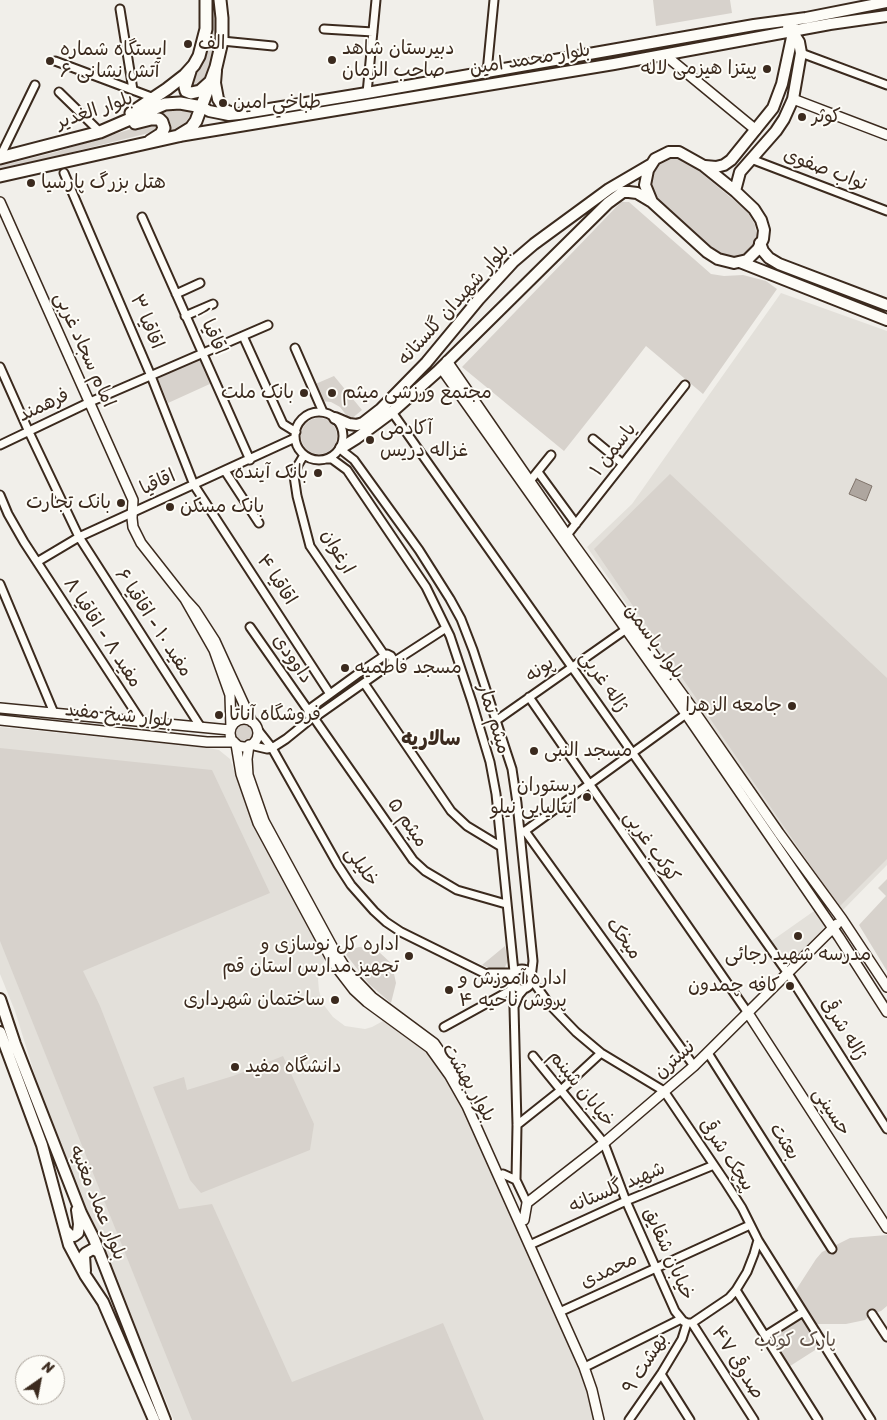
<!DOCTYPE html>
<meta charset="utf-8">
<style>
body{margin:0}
#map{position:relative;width:887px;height:1420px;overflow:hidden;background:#f1efea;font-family:Sriracha,sans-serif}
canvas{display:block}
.north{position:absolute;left:15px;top:1355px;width:50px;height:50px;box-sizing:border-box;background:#fdfcf7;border:1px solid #afa8a0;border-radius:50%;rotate:33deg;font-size:14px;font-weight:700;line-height:20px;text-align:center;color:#3b2a1e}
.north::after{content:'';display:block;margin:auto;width:18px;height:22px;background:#3b2a1e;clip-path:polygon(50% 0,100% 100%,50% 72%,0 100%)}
</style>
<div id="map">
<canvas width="887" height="1420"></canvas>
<div class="north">N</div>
</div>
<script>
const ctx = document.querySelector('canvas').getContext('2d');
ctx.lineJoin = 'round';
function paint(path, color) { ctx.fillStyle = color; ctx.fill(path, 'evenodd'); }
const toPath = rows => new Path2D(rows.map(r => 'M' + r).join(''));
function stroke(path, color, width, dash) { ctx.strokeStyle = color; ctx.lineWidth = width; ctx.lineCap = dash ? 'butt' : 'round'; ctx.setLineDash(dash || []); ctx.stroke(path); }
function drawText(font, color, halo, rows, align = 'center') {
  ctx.font = font + ' Sriracha,"Playpen Sans Arabic",sans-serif'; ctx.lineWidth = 4; ctx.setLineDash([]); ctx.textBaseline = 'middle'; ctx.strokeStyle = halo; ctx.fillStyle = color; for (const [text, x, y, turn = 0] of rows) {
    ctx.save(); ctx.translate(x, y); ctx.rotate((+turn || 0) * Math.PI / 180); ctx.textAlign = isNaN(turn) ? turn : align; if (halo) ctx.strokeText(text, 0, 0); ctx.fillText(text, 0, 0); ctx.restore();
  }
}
const built = toPath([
 [781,293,887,331,887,865,840,913,587,547,632,504],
 [0,727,208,748,219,750,230,759,252,822,327,955,321,967,318,979,319,991,323,1004,333,1017,345,1026,365,1029,372,1027,383,1021,426,1050,463,1108,584,1377,597,1420,174,1420,103,1247,82,1200,38,1085,15,1011,0,974],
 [814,911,824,925,823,929,788,964,785,963,770,942]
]);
const green = toPath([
 [211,0,216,0,217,32,214,50,206,75,200,86,190,89,190,79,201,64,210,44,213,17],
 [653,0,730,0,732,13,656,26],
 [760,30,775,30,246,121,225,123,222,120,223,118],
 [175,107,193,110,186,122,168,133,171,127,169,121,164,116,155,115,162,110],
 [154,122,160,126,157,131,0,170,0,166,56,152],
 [678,158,688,162,747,211,755,225,757,239,752,249,741,257,733,259,723,257,656,200,651,192,650,183,651,173,657,166,666,159],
 [621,202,629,202,711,274,724,276,743,275,766,281,777,289,703,394,646,346,606,398,564,451,462,367],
 [201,358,212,383,168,403,157,377],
 [334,376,362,410,350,420,340,407,331,402,320,401,313,385],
 '301 436a18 18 0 1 1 36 0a18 18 0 1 1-36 0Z',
 [670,474,887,678,887,859,839,907,594,549],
 '234 733a10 10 0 1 1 20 0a10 10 0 1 1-20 0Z',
 [0,748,212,770,270,893,83,971,100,1006,179,1209,212,1204,292,1382,443,1323,484,1420,192,1420,0,941],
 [887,879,887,971,859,925,886,896,878,888],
 [505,946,508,961,504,969,495,971,482,965],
 [359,947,369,948,379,952,392,964,396,983,391,1003,369,984,344,952],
 [283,1056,314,1124,310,1150,201,1193,190,1180,153,1087,184,1077,187,1090,233,1076],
 [887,1235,887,1306,881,1311,872,1314,865,1320,846,1324,815,1324,794,1293,816,1259,822,1252,850,1238],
 [803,1313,823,1345,787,1368,767,1336]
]);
const water = toPath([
 [856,479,872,486,866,501,849,494,856,479]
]);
const minor = toPath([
 [120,9,133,90],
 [324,29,373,32],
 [222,41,273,46],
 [801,53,887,85],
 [55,61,154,98],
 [487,72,494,0],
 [59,92,100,132],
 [367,93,376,0],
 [0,157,35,85],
 [751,159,887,211],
 [64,173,151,376,194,485,330,694],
 [142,217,250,460],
 [176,294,200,283],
 [185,316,213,304],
 [243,336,283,424,296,432],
 [295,348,323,412],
 [0,367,29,432,79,537,200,726],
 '295 436a24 24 0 1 1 48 0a24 24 0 1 1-48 0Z',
 [392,412,787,972,887,1129],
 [593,439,623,464],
 [0,445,90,402,268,325],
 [340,449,354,460,419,550,450,599,461,619,473,650,512,769,517,803,533,961,531,978],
 [304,455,298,465,294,476,297,496,310,546,385,656],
 [326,459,332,459,347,470,426,587,450,636,472,702,490,762,496,794,514,972],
 [225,471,259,523],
 [538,472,576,524],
 [530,481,551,455],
 [0,495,8,514,24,542,141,721],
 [567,535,685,385],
 [37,562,79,537,295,438],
 [0,584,54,713],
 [250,627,308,710],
 [392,663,446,628],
 [364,683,451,811,467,826,500,846],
 [529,697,748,1013],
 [314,718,392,663,393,659,391,656,387,654,359,673,308,710,308,714,310,717,314,718,413,860,425,871,457,890,506,904],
 [497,720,625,630],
 [257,729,272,748,338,865,351,885,374,911,386,922,401,932,488,975,512,982],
 [250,745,267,749,272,748,286,739,312,718],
 [522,831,525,831,686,714],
 [525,831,694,1066],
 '512 979a10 10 0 1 1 20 0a10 10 0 1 1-20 0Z',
 [489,973,514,973],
 [531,979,550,1005,576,1032,601,1053,664,1091,726,1183,742,1208,758,1240,871,1420],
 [512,983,511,990,514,1007,517,1125,516,1180,527,1203],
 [514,1007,519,995,525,988],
 [444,1027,511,990],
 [708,1053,832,1249],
 [533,1056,604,1143,626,1201,675,1311,683,1321,687,1323,692,1323,729,1298,736,1290,747,1272,754,1254,758,1240],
 [517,1125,561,1090,601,1053],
 [503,1174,516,1180],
 [534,1243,626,1201,714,1165],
 [736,1290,818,1420],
 [564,1310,750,1225],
 [872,1314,887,1337],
 [692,1323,754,1420],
 [765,1336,803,1312],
 [589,1365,681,1319],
 [661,1374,690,1420],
 [629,1420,661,1374,682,1339,687,1323]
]);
const tertiary = toPath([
 [665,55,756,130],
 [793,99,887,135],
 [0,202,133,500,132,518,133,527,141,543,185,599],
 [447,361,567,535,690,705,779,833,842,919,887,987],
 [441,368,686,714,839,937,887,1012],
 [0,708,230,730],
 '230 733a14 14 0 1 1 28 0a14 14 0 1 1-28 0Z',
 [0,720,207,742,234,742],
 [231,728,230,695,214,650,185,599,195,610,215,641,252,722],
 [236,744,241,774,258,823,334,964,354,990,367,1002,430,1048,450,1076,467,1106,584,1367,592,1390,599,1420],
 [249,745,247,759,248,775,264,821,333,948,348,972,372,997,434,1043,458,1078],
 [748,1013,887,1228],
 [524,1220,527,1203,604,1143,694,1066,837,924]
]);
const secondary = toPath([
 [216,71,215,83,218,99,225,110,233,113],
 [202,107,209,111,229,115,239,114,367,93,754,25,806,18,887,2],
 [179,136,614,64,830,24,887,16],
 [669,152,679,152,704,166,735,191,754,209,761,220,764,230,763,239,758,249,747,260,734,263,718,259,707,252,652,202,645,185,648,170,655,159,669,152],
 [705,166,716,167,724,165,731,160,773,108,782,84,794,28],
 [735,191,740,172,776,131,784,119,793,99,801,53,799,42,792,31,788,28],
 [760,243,763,251,769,258,779,264,887,305],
 [740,262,887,320],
 [335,418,349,424,357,425,363,423,381,409,426,363,479,299,513,262,534,244,609,189,650,165],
 [341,448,357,438,392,412,437,372,608,203,623,192,629,192,637,193,652,202],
 [0,999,15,1044,81,1213,94,1239,165,1420],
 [0,1032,42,1145,69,1245,85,1275,103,1302,154,1420],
 [65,1230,70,1235,74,1236,78,1233,79,1224,77,1210],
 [85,1271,84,1255,86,1253,93,1249,99,1252]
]);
const primary = toPath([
 [190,71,185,87,186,91,191,93,200,91,210,82],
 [131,113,167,89,185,75,194,65,199,56,206,29,206,0],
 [135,123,151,119,159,119,162,122,164,128,161,134,150,141],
 [0,158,100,132,165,104,180,103,202,107],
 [0,176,178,136,191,128,196,121,216,67,222,41,222,18,220,0]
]);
const markers = [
 [188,44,5,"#3b2a1e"],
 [332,60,5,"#3b2a1e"],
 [50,61,5,"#3b2a1e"],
 [767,69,5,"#3b2a1e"],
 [223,103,5,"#3b2a1e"],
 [802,117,5,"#3b2a1e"],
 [31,183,5,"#3b2a1e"],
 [304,393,5,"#3b2a1e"],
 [332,393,5,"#3b2a1e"],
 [370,440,5,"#3b2a1e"],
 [318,473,5,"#3b2a1e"],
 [121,503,5,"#3b2a1e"],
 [170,507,5,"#3b2a1e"],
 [345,668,5,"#3b2a1e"],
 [792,706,5,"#3b2a1e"],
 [219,715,5,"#3b2a1e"],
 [534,751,5,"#3b2a1e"],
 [587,797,5,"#3b2a1e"],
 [798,936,5,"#3b2a1e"],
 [409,956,5,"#3b2a1e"],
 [790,986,5,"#3b2a1e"],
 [449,990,5,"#3b2a1e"],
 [335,1000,5,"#3b2a1e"],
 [235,1067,5,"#3b2a1e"]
];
const poiNames = [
 ["الف",198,44],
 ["دبیرستان شاهد",342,49],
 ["صاحب الزمان",342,71],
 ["ایستگاه شماره",60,50],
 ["۶ آتش نشانی",60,72],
 ["پیتزا هیزمی لاله",757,69,"right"],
 ["طباخي امين",233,103],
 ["کوثر",812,117],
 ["هتل بزرگ پارسیا",41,183],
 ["بانک ملت",294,393,"right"],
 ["مجتمع ورزشی میثم",342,393],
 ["آکادمی",380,429],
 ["غزاله دریس",380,451],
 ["بانک آینده",308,473,"right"],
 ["بانک تجارت",111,503,"right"],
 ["بانک مسکن",180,507],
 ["مسجد فاطمیه",355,668],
 ["جامعه الزهرا",782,706,"right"],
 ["فروشگاه آناتا",229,715],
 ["مسجد النبی",544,751],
 ["رستوران",577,786,"right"],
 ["ایتالیایی نیلو",577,808,"right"],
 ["اداره کل نوسازی و",399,945,"right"],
 ["تجهیز مدارس استان قم",399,967,"right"],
 ["مدرسه شهید رجائی",798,955,"center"],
 ["اداره آموزش و",459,979],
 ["پروش ناحیه ۴",459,1001],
 ["کافه چمدون",780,986,"right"],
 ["ساختمان شهرداری",325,1000,"right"],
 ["دانشگاه مفید",245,1067]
];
const streetNames = [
 ["بلوار محمد امین",530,60,-9],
 ["بلوار الغدیر",95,111,-19],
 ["نواب صفوی",825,170,21],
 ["بلوار شهیدان گلستانه",454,305,-48],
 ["اقاقیا ۳",146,322,67],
 ["اقاقیا ۱",211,332,66],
 ["امام سجاد غربی",84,350,66],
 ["فرهمند",44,406,-25],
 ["یاسمن ۱",614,450,-52],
 ["اقاقیا",158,483,-24],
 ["ارغوان",337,552,60],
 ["اقاقیا ۴",276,580,57],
 ["مفید ۱۰ - اقاقیا ۶",153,623,57],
 ["مفید ۸ - اقاقیا ۸",102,633,57],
 ["بلوار یاسمن",654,642,54],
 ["داوودی",292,659,55],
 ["پونه",540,670,-35],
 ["ژاله غربی",603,682,55],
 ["بلوار شیخ مفید",119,716,6],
 ["میثم تمار",493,719,73],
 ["میثم ۵",407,823,55],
 ["کوکب غربی",651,847,55],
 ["خلیلی",361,867,55],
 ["میخک",623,939,54],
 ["ژاله شرقی",843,1029,58],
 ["نسترن",675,1060,-41],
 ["بلوار بهشت",468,1083,60],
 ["خیابان شبنم",581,1089,51],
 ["حسینی",831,1112,57],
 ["بعثت",784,1142,58],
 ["پیچک شرقی",726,1155,56],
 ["شهید گلستانه",617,1188,-23],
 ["بلوار عماد مغنیه",97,1203,68],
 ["خیابان شقایق",668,1254,66],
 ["محمدی",609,1271,-25],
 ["صدوقی ۴۷",737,1363,58],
 ["بهشت ۹",646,1364,-58]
];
const parkNames = [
 ["پارک کوکب",795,1341]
];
const neighbourhoodNames = [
 ["سالاریه",431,740]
];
paint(built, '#e3e0da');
paint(green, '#d7d2cc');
paint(water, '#aea69f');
stroke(water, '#80746b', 1);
stroke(minor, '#3b2a1e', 11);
stroke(tertiary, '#3b2a1e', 12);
stroke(secondary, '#3b2a1e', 14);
stroke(primary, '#3b2a1e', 15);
stroke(minor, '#fdfcf7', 7);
stroke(tertiary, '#fdfcf7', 9);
stroke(secondary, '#fdfcf7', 10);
stroke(primary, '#fdfcf7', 11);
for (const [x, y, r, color] of markers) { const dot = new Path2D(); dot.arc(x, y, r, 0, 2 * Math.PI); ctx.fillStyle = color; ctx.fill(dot); stroke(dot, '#fdfcf7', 2); }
drawText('19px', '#3b2a1e', '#fdfcf7', poiNames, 'left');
drawText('19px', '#3b2a1e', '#fdfcf7', streetNames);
drawText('19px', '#62544a', '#fdfcf7', parkNames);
drawText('bold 20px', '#3b2a1e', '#fdfcf7', neighbourhoodNames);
</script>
